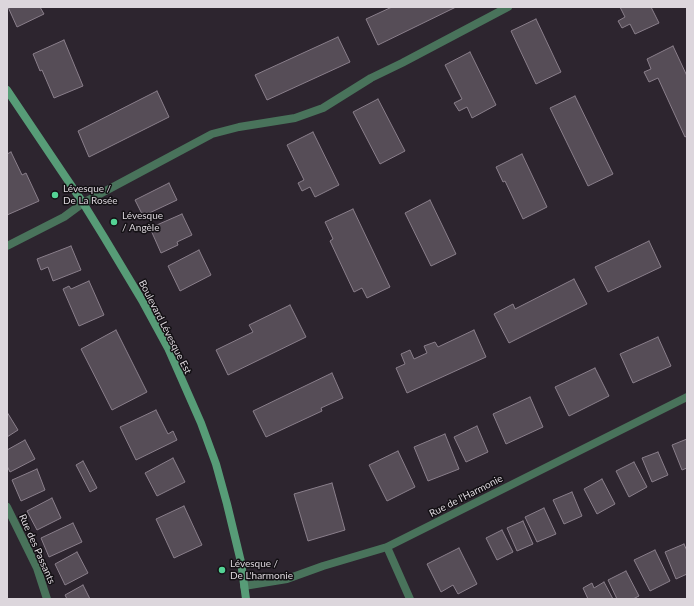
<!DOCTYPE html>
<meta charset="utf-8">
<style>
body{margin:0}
#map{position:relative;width:694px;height:606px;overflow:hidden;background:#2d252f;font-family:Lato,sans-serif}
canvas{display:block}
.frame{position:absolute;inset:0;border:8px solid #dcd6dc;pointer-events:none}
</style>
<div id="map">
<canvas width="694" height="606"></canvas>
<div class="frame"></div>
</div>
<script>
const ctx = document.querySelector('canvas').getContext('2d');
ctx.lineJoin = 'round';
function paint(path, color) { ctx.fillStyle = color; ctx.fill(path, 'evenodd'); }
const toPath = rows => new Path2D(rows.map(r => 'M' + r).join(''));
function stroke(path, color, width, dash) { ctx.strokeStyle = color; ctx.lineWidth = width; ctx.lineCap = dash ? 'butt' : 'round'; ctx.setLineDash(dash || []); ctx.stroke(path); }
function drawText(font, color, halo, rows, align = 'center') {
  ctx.font = font + ' Lato,sans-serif'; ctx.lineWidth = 3; ctx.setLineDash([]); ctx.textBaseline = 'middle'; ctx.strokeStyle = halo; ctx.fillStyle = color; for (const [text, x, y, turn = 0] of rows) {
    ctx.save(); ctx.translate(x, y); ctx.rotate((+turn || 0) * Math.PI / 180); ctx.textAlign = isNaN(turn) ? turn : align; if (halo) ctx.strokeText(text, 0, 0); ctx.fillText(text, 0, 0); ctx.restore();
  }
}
const building = toPath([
 [8,7,40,7,44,14,17,27,8,7],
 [392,7,456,7,378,45,366,19,392,7],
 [620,7,651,7,659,23,635,34,630,24,622,28,618,21,625,17,620,7],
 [536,19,561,72,536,84,511,31,536,19],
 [338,37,350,62,267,100,255,75,338,37],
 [64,40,83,86,54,98,42,70,40,71,33,54,64,40],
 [673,46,687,76,687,136,685,137,658,78,649,82,644,72,651,69,647,59,673,46],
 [470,52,496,105,472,118,467,107,459,111,454,103,462,99,445,65,470,52],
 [157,91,169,117,89,157,78,131,157,91],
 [575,96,613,174,588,186,550,108,575,96],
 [378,99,405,151,380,164,353,112,378,99],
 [313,132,339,185,315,197,310,187,302,191,298,183,304,180,287,145,313,132],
 [11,152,22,175,26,173,39,201,7,215,7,154,11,152],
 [522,154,547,207,523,219,505,181,503,182,496,167,522,154],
 [169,183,177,200,143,216,135,200,169,183],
 [430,200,456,254,431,266,405,213,430,200],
 [353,209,390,287,367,298,362,288,354,292,330,241,333,239,325,222,353,209],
 [182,214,192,235,177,242,178,245,161,253,150,228,182,214],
 [649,241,661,267,608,292,595,267,649,241],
 [71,246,81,270,53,281,48,267,41,270,37,259,71,246],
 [199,250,211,275,180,291,168,266,199,250],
 [574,279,587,304,509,343,494,314,513,304,515,309,574,279],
 [89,281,104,315,79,326,63,289,69,286,71,289,89,281],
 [290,305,306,337,228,375,216,350,253,332,249,325,290,305],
 [116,330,147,392,112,410,81,349,116,330],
 [474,330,486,357,407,393,396,368,405,364,401,354,410,350,414,359,427,353,424,346,435,342,438,347,474,330],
 [658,337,671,366,633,383,620,354,658,337],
 [595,368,609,396,569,416,555,387,595,368],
 [332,373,343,398,321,408,322,411,266,437,253,411,332,373],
 [530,397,543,427,506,444,493,414,530,397],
 [156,410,168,434,173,431,177,440,136,460,120,427,156,410],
 [7,412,18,430,7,437,7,412],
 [477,426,488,452,466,462,454,437,477,426],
 [445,434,459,469,428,481,414,447,445,434],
 [687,439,687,468,682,470,672,445,687,439],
 [25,440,35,459,10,472,7,466,7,450,25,440],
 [398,451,415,487,387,501,369,465,398,451],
 [658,452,668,475,652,482,642,458,658,452],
 [173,458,185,482,157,496,145,473,173,458],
 [83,461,97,488,90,492,76,465,83,461],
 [634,462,647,487,629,497,616,471,634,462],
 [37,469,45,490,21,501,12,480,37,469],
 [602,479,615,504,597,514,584,489,602,479],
 [332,483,345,530,308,541,294,494,332,483],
 [572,492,582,516,564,524,553,500,572,492],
 [52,498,61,518,37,530,27,511,52,498],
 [184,506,202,545,174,558,156,519,184,506],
 [544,508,556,534,537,542,525,517,544,508],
 [523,521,533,544,517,551,507,528,523,521],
 [73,523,82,542,49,557,41,538,73,523],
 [502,530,513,552,497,560,486,538,502,530],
 [684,544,687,551,687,574,676,579,665,552,684,544],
 [459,548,477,584,458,594,453,585,441,592,427,564,459,548],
 [655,550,670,581,650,591,634,560,655,550],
 [77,552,88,573,65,585,55,564,77,552],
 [626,571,639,596,633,599,617,599,608,580,626,571],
 [604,582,613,599,588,599,583,588,592,583,594,588,604,582],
 [83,585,90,599,67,599,65,595,83,585]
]);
const lane = toPath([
 [83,203,212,134,239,127,295,118,323,108,371,78,402,63,508,7]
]);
const street = toPath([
 [7,246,64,217,83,203],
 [7,507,37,568,47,599],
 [387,547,410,599],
 [244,586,287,579,323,566,387,547,687,397]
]);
const secondary = toPath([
 [7,90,83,203,104,237,143,302,168,348,201,423,216,464,227,504,241,562,246,599]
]);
const markers = [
 [55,195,4,"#54d395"],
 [114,222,4,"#54d395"],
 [222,570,4,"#54d395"]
];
const poiNames = [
 ["Lévesque /",63,189],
 ["De La Rosée",63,201],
 ["Lévesque",122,216],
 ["/ Angèle",122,228],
 ["Lévesque /",230,564],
 ["De L'harmonie",230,576]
];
const streetNames = [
 ["Boulevard Lévesque Est",165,327,63],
 ["Rue de l'Harmonie",466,496,-27],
 ["Rue des Passants",37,549,66]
];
paint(building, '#564d57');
stroke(building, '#8a7f8b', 1);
stroke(lane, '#49735b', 8);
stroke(street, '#49735b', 8);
stroke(secondary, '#579c77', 8);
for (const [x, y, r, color] of markers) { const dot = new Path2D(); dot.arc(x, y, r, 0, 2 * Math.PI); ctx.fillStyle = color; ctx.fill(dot); stroke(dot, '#131014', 1.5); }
drawText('10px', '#dcd6dc', '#131014', poiNames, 'left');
drawText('10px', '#dcd6dc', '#131014', streetNames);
</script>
